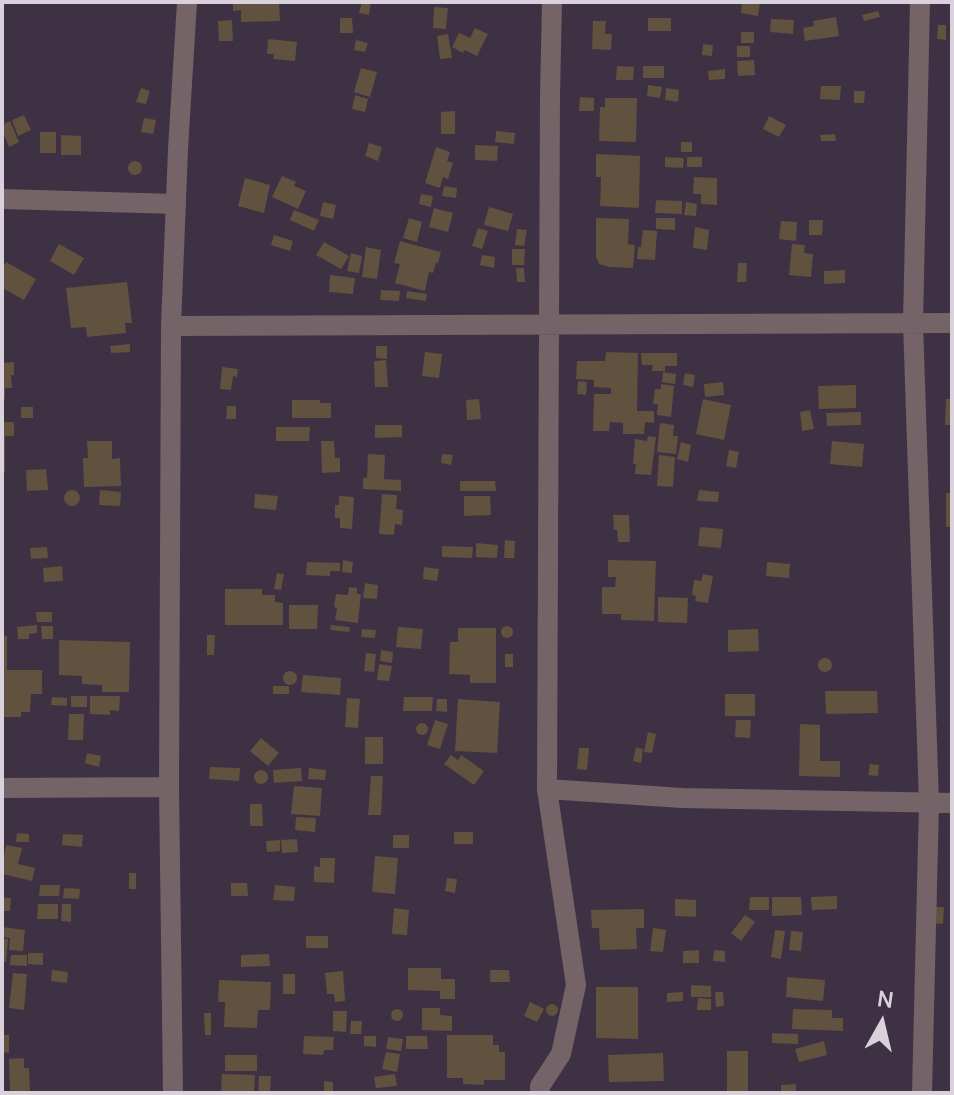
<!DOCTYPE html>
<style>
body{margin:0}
#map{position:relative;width:954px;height:1095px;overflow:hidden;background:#3e3143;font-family:Manrope,sans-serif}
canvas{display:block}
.frame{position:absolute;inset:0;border:4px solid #d9d1dc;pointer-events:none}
.north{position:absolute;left:842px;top:983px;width:80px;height:80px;-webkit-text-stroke:6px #3e3143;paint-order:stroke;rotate:8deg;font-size:22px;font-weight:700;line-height:32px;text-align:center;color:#d9d1dc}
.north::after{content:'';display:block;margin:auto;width:28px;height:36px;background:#d9d1dc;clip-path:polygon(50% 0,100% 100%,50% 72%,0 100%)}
</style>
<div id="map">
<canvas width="954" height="1095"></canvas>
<div class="frame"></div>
<div class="north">N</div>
</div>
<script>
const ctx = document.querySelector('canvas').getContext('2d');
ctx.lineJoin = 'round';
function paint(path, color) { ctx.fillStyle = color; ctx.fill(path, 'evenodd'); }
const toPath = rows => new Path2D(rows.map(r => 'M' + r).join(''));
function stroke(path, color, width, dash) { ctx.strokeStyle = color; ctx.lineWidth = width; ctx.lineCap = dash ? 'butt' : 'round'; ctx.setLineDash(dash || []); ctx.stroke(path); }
const building = toPath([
 [233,2,279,2,280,21,241,22,241,10,233,11],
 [362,2,371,3,369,15,359,13],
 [742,2,760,2,758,16,741,13],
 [434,7,448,8,446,29,433,28],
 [878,11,880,17,864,21,862,15],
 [836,17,839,36,805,41,803,28,814,26,813,21],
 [340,18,352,18,353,33,340,33],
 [648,18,671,18,671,31,648,31],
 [771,19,794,20,793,34,770,32],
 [232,20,233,41,219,41,218,21],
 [593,21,606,21,605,34,612,34,611,50,592,49],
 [938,25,946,25,946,40,937,39],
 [475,28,488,34,477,56,465,50,463,53,452,47,459,33,470,38],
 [741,32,754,32,754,43,741,43],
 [448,34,452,58,440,59,437,36],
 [268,39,297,42,295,61,273,59,274,54,267,54],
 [356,40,368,43,365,52,354,50],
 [703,44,713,45,712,56,702,55],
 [737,46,750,46,750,57,737,57],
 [754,60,755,75,738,76,737,61],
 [617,66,634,67,633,80,616,80],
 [643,66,664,66,664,78,643,78],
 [361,68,377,72,370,97,354,92],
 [725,69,725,79,709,80,708,71],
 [648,85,662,87,660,98,647,96],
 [821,86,841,86,840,100,820,99],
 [141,88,150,91,146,104,136,102],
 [666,88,679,90,678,102,665,100],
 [854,91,865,91,864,103,854,103],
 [355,95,368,99,365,112,352,109],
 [580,97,594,98,594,111,579,111],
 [605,98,637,98,636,142,599,141,600,107,605,107],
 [455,111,455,134,441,134,441,112],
 [24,115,31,130,18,136,12,120],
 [769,116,786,125,779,137,763,129],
 [144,118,156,120,153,134,141,132],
 [10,121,19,142,9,147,2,130,2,125],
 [496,131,515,133,514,144,495,142],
 [40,132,56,132,56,153,40,153],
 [835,134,836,141,821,141,820,135],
 [61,135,81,136,81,155,61,155],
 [681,142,692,142,692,152,681,152],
 [369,143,382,147,378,161,365,156],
 [475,145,498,146,497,161,475,160],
 [436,147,450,152,447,161,453,163,448,179,443,177,440,188,425,183],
 [596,154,640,156,639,208,600,206,601,177,596,177],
 [665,157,684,158,683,168,665,167],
 [687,157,702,157,702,167,687,167],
 '128 168a7 7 0 1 1 14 0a7 7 0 1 1-14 0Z',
 [282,176,296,182,294,186,306,191,298,209,272,197],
 [694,177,717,178,717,205,701,204,701,194,693,194],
 [245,178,270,185,264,213,238,206],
 [444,186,457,188,456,198,442,196],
 [421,194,433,196,431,207,419,204],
 [656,200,682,201,682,214,655,213],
 [323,202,336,205,333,219,320,216],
 [686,202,697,204,696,216,684,215],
 [489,207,513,214,508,231,484,225],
 [434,208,453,213,448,232,429,227],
 [294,210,319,220,314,231,290,220],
 [409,218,422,222,417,242,403,238],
 [596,218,629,219,628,244,635,245,633,268,609,267,599,264,596,257],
 [656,218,675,218,675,230,656,229],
 [809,220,823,220,822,235,809,235],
 [781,221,797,222,796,241,779,239],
 [695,227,709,230,707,250,693,248],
 [478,228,488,231,482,249,472,246],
 [517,229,527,230,524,246,515,245],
 [643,230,657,231,655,260,637,259,638,247,641,247],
 [274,235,293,241,290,251,271,245],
 [400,241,441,252,438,263,436,263,433,273,429,272,425,291,395,283,400,264,394,263],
 [324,242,349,256,341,269,316,255],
 [59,244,84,258,74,275,50,261],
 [792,244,805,245,804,253,813,254,811,277,789,275],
 [366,247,381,250,377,279,362,277],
 [512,249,525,249,524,265,512,265],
 [351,253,362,256,359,273,347,271],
 [482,255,495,257,494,268,480,265],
 [6,262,36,279,24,300,2,288,2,269],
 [738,263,747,263,746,282,737,282],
 [516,268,524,268,525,282,517,282],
 [845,270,845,283,824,284,824,271],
 [330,275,355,278,353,294,329,292],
 [127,282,132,323,125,323,126,333,87,337,86,327,71,328,66,288],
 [381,290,400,291,399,301,380,300],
 [407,291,427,294,426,301,406,298],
 [130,344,130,352,111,353,110,346],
 [376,346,387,346,387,359,376,358],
 [425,352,442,354,439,378,422,376],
 [606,352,638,353,637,411,654,411,654,423,645,422,644,434,623,434,623,423,610,422,609,431,593,431,594,394,611,394,611,388,594,387,594,380,576,379,577,361,605,361],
 [641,353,677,353,677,366,665,366,665,371,652,371,653,365,642,365],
 [386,360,388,387,375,387,374,361],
 [14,362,14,375,11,375,12,388,5,388,5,399,2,399,2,363],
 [222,367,238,369,237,377,233,376,231,390,220,389],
 [663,372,676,374,675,384,662,382],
 [685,373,695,375,693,387,683,385],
 [578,381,587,382,586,395,577,394],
 [723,382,724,395,705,397,704,384],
 [661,384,674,386,671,417,657,415,658,404,653,404,655,389,661,389],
 [856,385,856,408,819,409,818,386],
 [479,399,481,419,467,420,466,400],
 [703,399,731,405,724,440,696,434],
 [946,399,952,399,952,425,945,425],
 [292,400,320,400,320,403,331,403,331,418,292,418],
 [227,406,236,406,236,419,226,419],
 [21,407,33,407,33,418,21,418],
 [810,410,814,429,802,431,800,412],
 [861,412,861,425,827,426,826,413],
 [2,422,14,422,14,436,5,436,5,472,2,472],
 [660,423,674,425,673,436,678,436,676,454,657,452],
 [375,425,402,425,402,437,375,438],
 [276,427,310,427,309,441,276,441],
 [648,436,656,437,651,475,635,474,636,464,633,464,635,439,647,441],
 [87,441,112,441,112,459,120,458,121,486,84,487,83,458,88,458],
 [321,441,334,441,335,458,340,458,340,472,322,473],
 [832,441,864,444,862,467,830,464],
 [681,442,691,445,688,462,677,459],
 [729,450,739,452,736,468,726,466],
 [368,454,385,455,384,479,401,480,401,491,363,489,363,478,367,478],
 [442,454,453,455,451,465,441,463],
 [659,455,675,457,673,487,657,486],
 [46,469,48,490,27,491,26,470],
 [460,481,495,481,496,491,460,491],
 [100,490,121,492,120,506,99,505],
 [699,490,719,492,718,502,697,501],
 '64 498a8 8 0 1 1 16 0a8 8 0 1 1-16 0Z',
 [946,493,952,493,952,527,946,527],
 [255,494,278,496,276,510,254,508],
 [382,494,397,495,396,509,403,510,402,525,395,524,394,535,379,534],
 [339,496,354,497,352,529,340,528,340,518,335,518,335,505,339,505],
 [464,496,490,496,491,515,464,516],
 [613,515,629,515,630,542,618,542,617,530,614,530],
 [700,527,723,529,721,548,698,546],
 [505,540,515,541,514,558,504,558],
 [476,543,498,545,497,558,476,557],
 [442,546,473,547,472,558,442,557],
 [47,547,48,558,31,559,30,548],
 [343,560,353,562,352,573,342,572],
 [608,560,656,561,654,621,621,620,621,614,602,614,602,587,615,587,616,577,608,577],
 [307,562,340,563,340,571,330,571,330,576,306,575],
 [767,562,790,564,789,578,766,576],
 [62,566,63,581,44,582,43,568],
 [424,567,439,569,437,581,423,579],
 [277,573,284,574,281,590,274,589],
 [703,574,713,576,708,603,695,601,696,596,692,595,694,580,701,581],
 [365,583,378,585,377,599,363,598],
 [349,587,357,588,357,594,361,594,358,623,335,620,337,608,334,607,336,594,348,595],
 [225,589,262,589,262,595,275,595,275,602,283,603,283,625,225,625],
 [658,597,688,598,687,623,658,622],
 [289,605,318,605,317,629,289,629],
 [36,612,52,612,52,622,37,622],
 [37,625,37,633,29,634,29,639,18,639,17,627],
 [331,625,350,627,349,632,330,630],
 '501 632a6 6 0 1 1 12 0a6 6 0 1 1-12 0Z',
 [41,626,53,626,53,639,42,639],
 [398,627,423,629,421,649,396,647],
 [458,628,496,628,496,683,470,683,470,675,449,674,450,642,458,642],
 [362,629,376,630,375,638,361,637],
 [758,629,759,651,728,652,728,630],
 [207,635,215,635,214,655,207,655],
 [2,636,7,636,7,670,42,670,42,694,31,694,30,712,21,712,21,717,2,717],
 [59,640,130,642,129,692,102,692,102,685,82,684,82,676,59,675],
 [381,650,393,652,392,663,380,661],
 [366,653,376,654,374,672,364,671],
 [505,654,513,654,513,667,505,667],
 '818 665a7 7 0 1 1 14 0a7 7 0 1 1-14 0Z',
 [379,664,392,666,389,681,377,680],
 '283 678a7 7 0 1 1 14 0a7 7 0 1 1-14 0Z',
 [303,675,341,678,340,695,301,692],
 [273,686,289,686,289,694,273,694],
 [825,691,877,691,878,713,826,714],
 [725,694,755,694,755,716,725,716],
 [71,696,87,696,87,707,71,707],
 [90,696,120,696,119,711,110,710,110,715,90,714],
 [52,697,67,698,67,706,51,705],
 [404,697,433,697,432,711,403,711],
 [347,698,360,699,358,728,345,727],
 [437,699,447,699,447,712,436,711],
 [458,699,500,702,497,753,455,751],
 [69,714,84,714,83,740,68,740],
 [435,720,448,724,440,749,427,745],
 [736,720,751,720,750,738,735,737],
 '416 729a6 6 0 1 1 12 0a6 6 0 1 1-12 0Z',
 [800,724,820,725,820,761,840,761,840,777,799,776],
 [648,732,656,734,652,753,644,752],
 [365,737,383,737,383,764,365,764],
 [261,738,279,753,268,766,250,751],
 [636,747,643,749,641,763,633,761],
 [579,748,589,748,587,770,577,769],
 [87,753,101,756,99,767,85,763],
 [451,755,458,760,461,755,484,771,474,785,444,764],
 [870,764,879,765,878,776,868,775],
 [210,767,240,768,239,781,209,779],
 [301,768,302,781,274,783,273,770],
 [309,768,326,770,325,780,308,779],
 '254 777a7 7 0 1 1 14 0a7 7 0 1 1-14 0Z',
 [371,776,383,776,381,815,368,815],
 [294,786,322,788,320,816,291,814],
 [250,804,262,804,263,826,250,826],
 [296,817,316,818,315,832,295,830],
 [454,832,473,832,473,844,454,844],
 [17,833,29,834,29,842,16,842],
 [63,834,83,835,82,847,62,845],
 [393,835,409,835,409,848,393,848],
 [297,839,298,852,282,853,281,840],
 [280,840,280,851,267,852,266,841],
 [6,845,22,848,18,864,35,868,32,881,2,874,2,865],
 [375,856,398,858,395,894,372,892],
 [320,858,335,858,334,883,314,882,314,866,320,867],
 [129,873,136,873,136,889,129,889],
 [447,878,457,879,455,893,445,891],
 [231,883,247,883,248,896,231,896],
 [40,885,60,885,59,896,39,896],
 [275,885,295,887,294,901,273,900],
 [64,888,80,889,79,899,63,898],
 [837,896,837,909,812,910,811,897],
 [750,897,769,897,769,910,749,910],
 [772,897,801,897,802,915,772,916],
 [2,898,11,898,10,911,2,911],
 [675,899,696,900,696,917,675,916],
 [38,904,58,904,58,919,37,919],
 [62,904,71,904,71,922,61,921],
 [931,907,944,907,943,924,931,923],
 [394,908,409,910,407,935,392,934],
 [644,909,644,928,636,928,637,949,600,950,599,928,592,928,591,910],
 [745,915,755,922,741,941,731,933],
 [2,927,25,930,23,951,9,950,10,938,2,937],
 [653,928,666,930,663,952,650,951],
 [775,930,785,931,781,959,771,957],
 [791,931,803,932,801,951,789,950],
 [306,936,328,936,328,948,306,948],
 [2,939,8,939,6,962,2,962],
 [699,950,699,963,683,963,683,951],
 [714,950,725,951,725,962,713,961],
 [28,953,43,953,43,965,28,964],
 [269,954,270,966,241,967,241,955],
 [11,955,27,955,27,966,10,965],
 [408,968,441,968,441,979,455,979,455,999,440,999,440,991,408,990],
 [52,970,68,972,67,983,51,981],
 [490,970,509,970,510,982,490,982],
 [343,971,345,1001,335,1002,334,994,327,994,325,973],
 [13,973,27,974,24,1010,9,1008],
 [283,974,295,974,295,994,283,994],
 [787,977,825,980,823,1001,786,997],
 [219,980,271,982,270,1010,258,1010,257,1028,224,1027,225,1002,218,1002],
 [691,985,711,986,711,997,691,997],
 [596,987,638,987,638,1039,596,1038],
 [683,992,683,1001,667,1002,667,993],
 [715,992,723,992,724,1006,716,1007],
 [698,998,711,999,711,1010,697,1010],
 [530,1002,544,1009,537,1022,524,1016],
 '546 1010a6 6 0 1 1 12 0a6 6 0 1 1-12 0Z',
 [422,1008,440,1008,440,1015,452,1016,452,1031,422,1030],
 '391 1015a6 6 0 1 1 12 0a6 6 0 1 1-12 0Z',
 [793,1009,832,1010,832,1018,843,1018,843,1031,792,1029],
 [333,1011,347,1011,346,1032,333,1031],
 [204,1013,211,1013,211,1035,205,1035],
 [351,1021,362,1021,361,1034,350,1034],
 [772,1033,798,1034,798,1044,772,1043],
 [2,1035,9,1035,9,1053,2,1052],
 [447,1035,493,1035,493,1045,499,1045,499,1052,505,1052,505,1080,484,1080,484,1085,463,1084,463,1078,447,1078],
 [304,1036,334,1037,333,1050,324,1050,323,1055,303,1054],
 [364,1036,376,1036,376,1047,364,1046],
 [406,1036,427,1036,428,1049,406,1049],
 [388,1037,403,1039,401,1051,386,1049],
 [824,1041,827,1055,799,1062,795,1049],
 [727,1051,748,1051,748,1093,727,1093],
 [386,1052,400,1054,397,1072,382,1069],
 [663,1053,664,1081,609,1082,608,1055],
 [225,1055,257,1055,257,1071,225,1071],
 [24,1058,24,1068,29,1068,30,1092,10,1093,9,1059],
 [222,1074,255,1075,254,1093,221,1093],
 [395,1074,397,1086,376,1088,374,1077],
 [259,1076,271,1076,270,1093,258,1093],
 [324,1081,333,1082,333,1093,324,1093],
 [796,1084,796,1093,781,1093,781,1085]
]);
const minor = toPath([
 [920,2,913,323,929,803,922,1093],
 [2,199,176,204],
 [171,326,952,323],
 [2,788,169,787],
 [547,789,682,798,952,803],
 [173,1093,169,787,171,326,178,149,187,2],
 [540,1093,540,1086,561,1054,576,985,547,789,550,95,552,2]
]);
paint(building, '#61513f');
stroke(minor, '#746467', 20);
</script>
